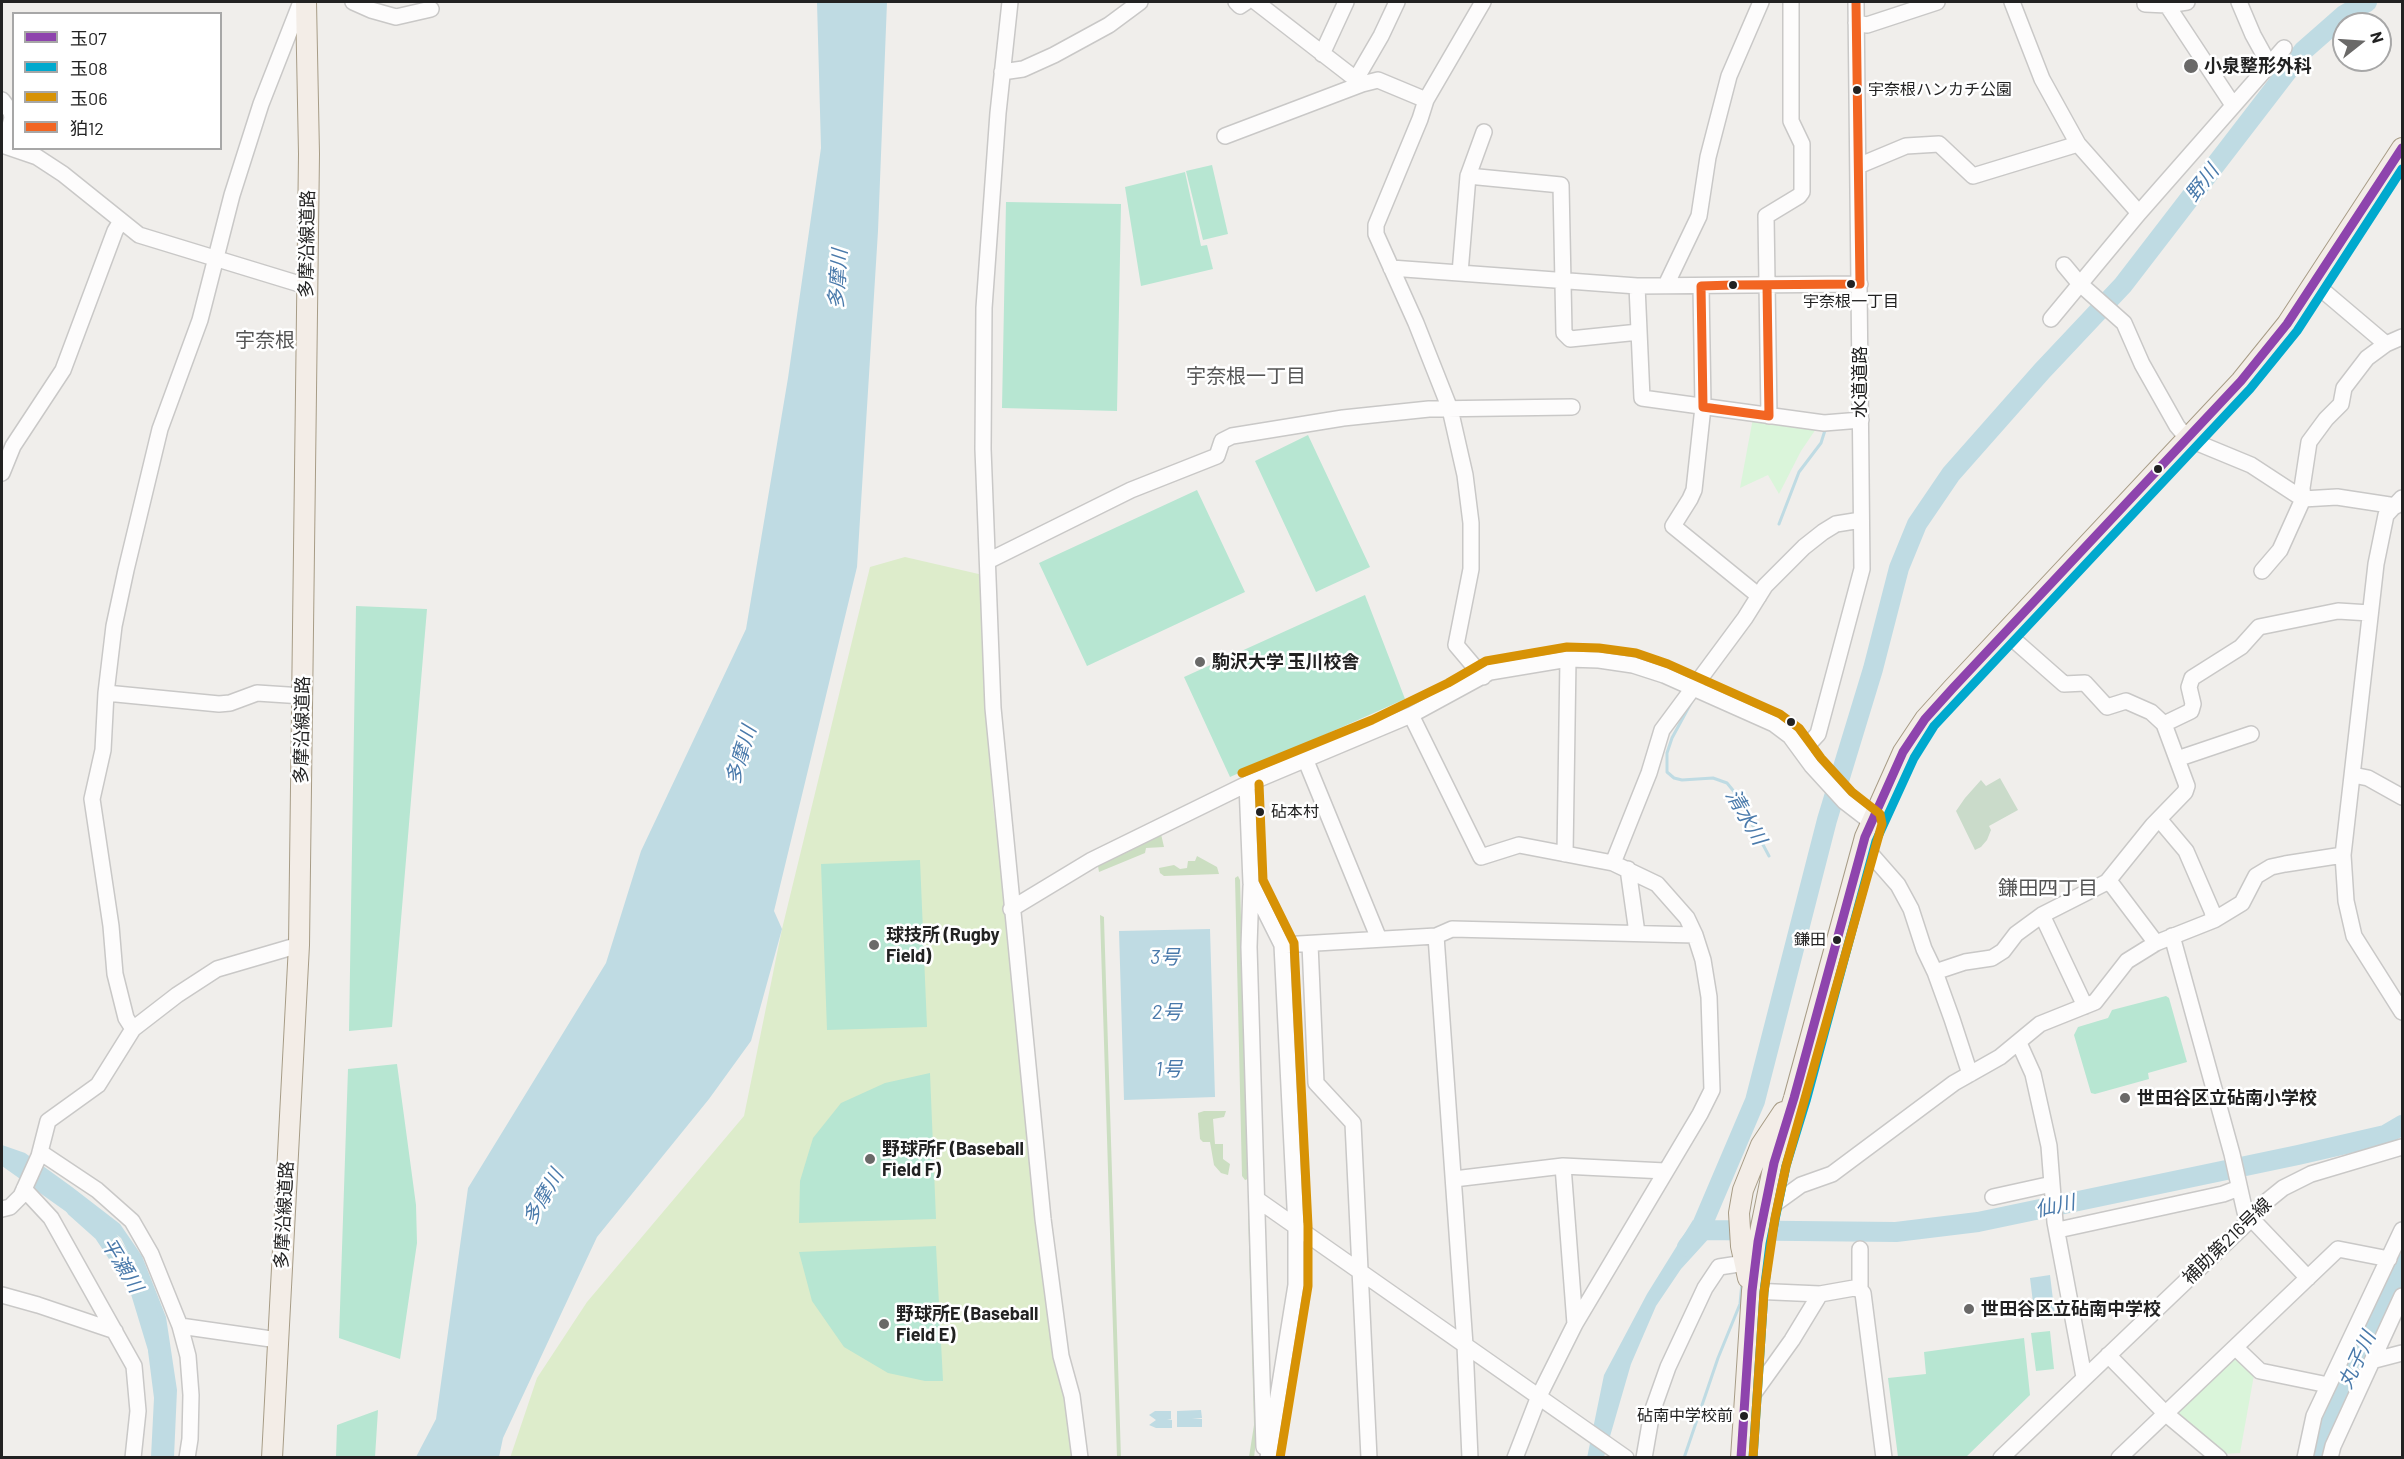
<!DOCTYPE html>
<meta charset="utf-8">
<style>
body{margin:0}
#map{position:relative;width:2404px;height:1459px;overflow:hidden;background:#f0eeeb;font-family:Barlow,"Noto Sans JP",sans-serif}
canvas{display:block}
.frame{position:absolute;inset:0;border:3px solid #222;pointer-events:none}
.legend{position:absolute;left:12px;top:12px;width:210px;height:138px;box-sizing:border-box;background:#fff;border:2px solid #a7a7a7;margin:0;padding:8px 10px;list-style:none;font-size:18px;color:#222}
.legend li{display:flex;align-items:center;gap:12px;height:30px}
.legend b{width:30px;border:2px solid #a7a7a7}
.north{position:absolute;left:2332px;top:12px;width:60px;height:60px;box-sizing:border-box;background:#fff;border:2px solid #a7a7a7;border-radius:50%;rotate:73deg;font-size:16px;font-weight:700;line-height:24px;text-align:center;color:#222}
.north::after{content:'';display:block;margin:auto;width:21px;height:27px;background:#6a6968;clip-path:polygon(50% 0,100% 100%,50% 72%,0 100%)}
</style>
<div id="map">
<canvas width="2404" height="1459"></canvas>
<div class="frame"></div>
<ul class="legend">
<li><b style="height:8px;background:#8e44ad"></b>玉07</li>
<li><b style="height:8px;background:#00a9ce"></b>玉08</li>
<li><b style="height:8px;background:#d79205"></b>玉06</li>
<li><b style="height:8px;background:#f26522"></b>狛12</li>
</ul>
<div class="north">N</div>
</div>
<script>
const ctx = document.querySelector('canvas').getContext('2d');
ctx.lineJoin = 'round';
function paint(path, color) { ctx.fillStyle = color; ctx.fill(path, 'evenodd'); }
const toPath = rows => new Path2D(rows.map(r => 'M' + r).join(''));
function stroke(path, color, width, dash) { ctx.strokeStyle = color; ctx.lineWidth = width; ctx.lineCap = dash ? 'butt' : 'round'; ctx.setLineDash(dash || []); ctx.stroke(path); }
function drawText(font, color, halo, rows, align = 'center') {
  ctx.font = font + ' Barlow,"Noto Sans JP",sans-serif'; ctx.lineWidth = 5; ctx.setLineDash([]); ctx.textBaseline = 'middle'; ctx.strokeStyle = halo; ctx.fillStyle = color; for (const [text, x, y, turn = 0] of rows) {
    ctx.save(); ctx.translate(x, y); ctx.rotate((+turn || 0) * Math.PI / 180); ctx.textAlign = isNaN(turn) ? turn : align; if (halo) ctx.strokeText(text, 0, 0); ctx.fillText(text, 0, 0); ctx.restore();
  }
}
const grass = toPath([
 [905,557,983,575,993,805,1004,883,1032,1179,1073,1457,510,1458,537,1378,587,1302,744,1116,782,929,870,567]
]);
const forest = toPath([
 [1161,834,1164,847,1146,848,1145,853,1099,872,1098,866],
 [1197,856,1217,867,1219,874,1164,876,1160,873,1159,868,1174,865,1180,869,1187,868,1188,861,1195,861],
 [1238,876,1240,880,1248,1179,1245,1180,1242,1176,1235,878],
 [1100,915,1104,917,1104,919,1121,1458,1117,1457],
 [1204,1111,1226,1111,1224,1117,1213,1119,1215,1144,1223,1144,1223,1159,1230,1164,1228,1175,1221,1173,1214,1165,1210,1142,1203,1142,1200,1139,1198,1113],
 [1250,1208,1258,1423,1254,1458,1249,1457,1254,1425,1248,1210]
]);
const cemetery = toPath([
 [2000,778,2018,810,1989,826,1991,830,1987,840,1981,847,1975,850,1956,811,1965,798,1981,780,1986,786]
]);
const park = toPath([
 [1753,418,1818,426,1801,451,1779,494,1768,475,1740,488],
 [2235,1356,2254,1375,2240,1453,2223,1454,2174,1413]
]);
const pitch = toPath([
 [1212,165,1228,234,1203,240,1186,171],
 [1185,172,1201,246,1207,245,1213,269,1141,286,1125,187],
 [1006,202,1121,204,1117,411,1002,408],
 [1308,435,1370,567,1316,592,1255,461],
 [1197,490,1245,592,1087,666,1039,563],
 [1365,595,1405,699,1230,777,1184,677],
 [356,606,427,609,392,1027,349,1031],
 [920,860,927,1027,827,1030,821,864],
 [2166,996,2169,998,2187,1062,2148,1073,2149,1079,2095,1094,2091,1093,2074,1035,2078,1027,2108,1018,2112,1010],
 [397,1064,416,1205,417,1243,400,1359,339,1338,348,1069],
 [930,1073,936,1219,799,1223,800,1181,813,1138,841,1103,885,1083],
 [936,1246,943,1381,925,1381,888,1373,844,1347,812,1301,799,1252],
 [2050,1331,2054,1369,2036,1371,2031,1333],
 [2024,1338,2030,1395,1966,1457,1898,1457,1888,1378,1926,1374,1924,1352],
 [378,1410,375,1457,336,1457,337,1425]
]);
const water = toPath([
 [817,2,887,2,878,231,857,567,774,911,782,929,751,1041,709,1099,597,1237,503,1438,499,1457,416,1457,436,1419,468,1188,606,963,641,851,746,629,788,378,821,148],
 [1210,929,1215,1097,1124,1100,1119,931],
 [2,1145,25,1153,72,1187,120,1224,142,1256,166,1317,177,1390,174,1457,151,1457,154,1398,148,1351,153,1317,136,1268,121,1238,106,1227,82,1223,2,1166],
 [1693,1220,1712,1235,1681,1269,1656,1306,1631,1364,1604,1457,1587,1458,1604,1375,1647,1294],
 [2050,1275,2055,1316,2035,1319,2030,1278],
 [1201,1410,1202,1418,1192,1419,1202,1419,1202,1427,1177,1427,1177,1411],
 [1155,1411,1171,1411,1171,1419,1167,1419,1172,1420,1172,1428,1156,1428,1149,1425,1156,1420,1149,1415]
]);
const stream = toPath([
 [1779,524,1799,472,1821,443,1826,427],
 [1691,703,1672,738,1667,753,1667,772,1674,778,1682,780,1713,778,1727,783,1736,794,1769,856],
 [1684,1458,1718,1358,1740,1304,1742,1283]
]);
const river = toPath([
 [75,1207,103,1232,139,1286,159,1352],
 [1700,1230,1896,1232,1978,1222,2298,1155,2385,1135,2402,1125],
 [1687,1247,1700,1230,1755,1101,1827,820,1873,669,1899,568,1917,524,1951,474,2042,371,2123,285,2303,51,2344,15,2367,2],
 [2318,1458,2332,1413,2402,1264]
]);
const minor = toPath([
 [353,2,371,10,396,17,431,9],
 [1010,2,998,113,984,308,983,449,993,708,1043,1219,1061,1356,1072,1396,1080,1458],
 [1236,2,1240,6,1246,2],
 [1256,2,1362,84],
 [2012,2,2042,79,2078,144,2139,213],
 [2239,2,2253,35,2269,64],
 [2145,4,2167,5,2187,2],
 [2167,5,2233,105],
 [1856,23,1867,25,1937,2],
 [1322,54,1346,2],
 [1002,72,1023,69,1054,55,1109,25,1140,2],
 [1356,79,1381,36,1397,2],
 [2,100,11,112,12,118,5,145],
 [1225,136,1362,84,1378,80,1426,100],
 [2,145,37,157,63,174,139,235,306,286],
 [1858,166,1906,146,1939,144,1973,176,2078,144],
 [1468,176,1561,185,1564,333,1570,339,1639,332],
 [2064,265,2079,283,2124,323,2142,364,2177,426,2188,439,2251,465,2303,499,2337,497,2396,506],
 [1391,268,1637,286,1860,284],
 [1460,273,1468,176,1484,132],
 [2314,283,2386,344],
 [1666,285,1699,216,1708,157,1729,76,1761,2],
 [1637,286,1642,398,1824,423,1861,420],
 [1701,286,1703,407,1694,490,1690,499,1673,526,1759,596],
 [2051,319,2139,213,2284,48],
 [1769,416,1766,216,1799,196,1802,192,1802,144,1791,121,1791,2],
 [2,473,13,446,63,370,115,231,121,221],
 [2402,498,2386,515,2376,564,2343,855,2346,901,2354,936,2402,1012],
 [988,561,1131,490,1217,456,1222,441,1232,436,1343,418,1429,409,1572,407],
 [2262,571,2280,550,2303,499,2302,488,2309,442,2326,419,2341,404,2344,388,2367,358,2386,344,2402,337],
 [1483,677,1456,645,1471,569,1471,523,1465,475,1450,409,1416,323,1376,234,1376,225,1420,119,1426,100,1483,2],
 [106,693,219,704,230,703,257,693,303,696],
 [1411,715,1481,857,1519,845,1613,863,1657,884,1687,918,1695,935,1703,960,1709,997,1712,1090,1700,1114,1575,1324,1539,1396,1515,1458],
 [2164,724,2191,711,2193,704,2189,687,2192,678,2241,647,2259,627,2338,611,2370,613],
 [1803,750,1818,734,1862,569,1856,2],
 [2177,759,2251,734],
 [1306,761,1379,939],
 [2353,775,2368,778,2402,797],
 [1247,784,1251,883,1282,945,1296,1227,1296,1285,1268,1458],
 [2159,819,2186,851,2212,911,2214,920],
 [1861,849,1869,852,1898,885,1911,909,1924,949,1935,972,1952,1019,1970,1074],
 [1565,854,1568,659],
 [1613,863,1649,773,1662,730,1745,618,1765,586,1804,547,1823,532,1836,524,1861,520],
 [1628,869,1637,933],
 [2107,882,2113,886,2156,943],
 [1251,886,1249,947,1264,1447],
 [1011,909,1092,860,1247,784,1411,715,1490,672,1568,659,1599,660,1633,665,1664,675,1774,724,1790,736,1812,766,1844,801,1870,821],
 [2042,915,2085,1006],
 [1436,936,1465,1345,1470,1458],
 [2172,936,2232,1154,2245,1212,2308,1278],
 [1310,944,1316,1083,1353,1123,1369,1458],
 [1282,945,1436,936,1452,929,1695,935],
 [1935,972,1965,962,1992,958,2003,951,2016,934,2042,915,2107,882,2153,825,2185,792,2187,786,2164,724,2151,712,2126,701,2107,707,2085,683,2064,684,2005,632],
 [133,1029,126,1018,115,974,111,926,92,799,103,750,106,693,114,626,126,570,160,429,200,320,232,195,261,104,301,2],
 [2019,1043,2033,1074,2049,1146,2055,1222,2084,1377],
 [40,1152,97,1190,132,1221,151,1254,180,1326,188,1356,191,1395,190,1439,187,1458],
 [1563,1166,1575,1324],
 [1454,1179,1563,1166,1665,1171],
 [24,1189,51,1218,134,1366,138,1411,133,1458],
 [1993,1197,2052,1184],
 [1258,1200,1626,1458],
 [1765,1203,1776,1203,1801,1185,1832,1174,1954,1083,2000,1057,2040,1024,2095,1002,2127,961,2156,943,2214,920,2242,903,2256,876,2271,867,2285,864,2343,855],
 [2,1209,10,1207,21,1196,39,1156,48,1121,98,1085,133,1029,177,995,217,969,299,945],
 [2058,1230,2223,1194,2239,1188],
 [1860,1249,1860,1290,1863,1293,1884,1458],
 [1752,1291,1820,1294,1854,1288,1860,1290],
 [2,1295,38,1305,115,1331],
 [180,1326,278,1340],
 [2236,1348,2260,1371,2328,1385],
 [2108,1355,2165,1413,2219,1458],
 [2375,1360,2402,1353],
 [1746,1393,1754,1393,1792,1340,1820,1294],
 [1644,1458,1652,1412,1668,1367,1705,1288,1719,1267,1745,1263],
 [2001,1458,2251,1219,2267,1201,2283,1188,2311,1174,2402,1147],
 [2119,1458,2338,1249,2389,1259],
 [2305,1458,2314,1416,2402,1230],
 [2330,1458,2333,1446,2402,1296]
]);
const major = toPath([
 [1748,1278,1741,1246,1739,1213,1743,1190,1761,1145,1783,1112],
 [272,1458,299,945,309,154,306,2],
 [1741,1458,1752,1291,1758,1242,1774,1163,1794,1098,1865,837,1903,752,1925,719,1953,688,2241,381,2287,324,2402,148]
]);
const bus1 = toPath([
 [1741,1458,1752,1291,1758,1242,1774,1163,1794,1098,1865,837,1903,752,1925,719,1953,688,2241,381,2287,324,2402,148]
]);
const bus2 = toPath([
 [1753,1458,1764,1292,1770,1244,1786,1166,1806,1101,1876,841,1914,758,1934,726,1962,696,2250,389,2297,331,2402,169]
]);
const bus3 = toPath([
 [1242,773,1372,720,1448,683,1486,661,1567,647,1599,648,1636,653,1668,664,1780,714,1799,728,1821,758,1852,792,1880,814,1882,824,1786,1166,1775,1218,1764,1292,1753,1458],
 [1259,784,1263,880,1294,943,1308,1226,1308,1286,1280,1458]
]);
const bus4 = toPath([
 [1767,285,1769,416,1703,407,1701,286,1733,285,1860,284,1856,2]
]);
const markers = [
 [2191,66,8,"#6a6968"],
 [1857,90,5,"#222"],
 [1851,284,5,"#222"],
 [1733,285,5,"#222"],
 [2158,469,5,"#222"],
 [1200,662,6,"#6a6968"],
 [1791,722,5,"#222"],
 [1260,812,5,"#222"],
 [1837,940,5,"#222"],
 [874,945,6,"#6a6968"],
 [2125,1098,6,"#6a6968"],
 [870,1159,6,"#6a6968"],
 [1969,1309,6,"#6a6968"],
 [884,1324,6,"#6a6968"],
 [1744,1416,5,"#222"]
];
const busNames = [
 ["宇奈根ハンカチ公園",1868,90],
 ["宇奈根一丁目",1851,302,"center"],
 ["砧本村",1271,812],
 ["鎌田",1826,940,"right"],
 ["砧南中学校前",1733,1416,"right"]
];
const poiNames = [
 ["小泉整形外科",2204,66],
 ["駒沢大学 玉川校舎",1212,662],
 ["球技所 (Rugby",886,935],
 ["Field)",886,956],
 ["世田谷区立砧南小学校",2137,1098],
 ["野球所F (Baseball",882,1149],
 ["Field F)",882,1170],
 ["世田谷区立砧南中学校",1981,1309],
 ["野球所E (Baseball",896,1314],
 ["Field E)",896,1335]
];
const streetNames = [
 ["多摩沿線道路",307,244,-89],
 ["水道道路",1860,382,-90],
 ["多摩沿線道路",302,730,-89],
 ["多摩沿線道路",284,1215,-87],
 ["補助第216号線",2227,1241,-44]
];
const waterNames = [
 ["野川",2202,183,-52],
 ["多摩川",838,279,-86],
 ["多摩川",741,755,-73],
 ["清水川",1746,817,60],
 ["3号",1165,957],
 ["2号",1167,1012],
 ["1号",1169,1069],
 ["多摩川",543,1197,-60],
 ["仙川",2055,1206,-12],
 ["平瀬川",122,1265,59],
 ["丸子川",2357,1360,-65]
];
const neighbourhoodNames = [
 ["宇奈根",265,340],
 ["宇奈根一丁目",1246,376],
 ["鎌田四丁目",2048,888]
];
paint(grass, '#ddeccb');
paint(forest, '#cbdec1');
paint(cemetery, '#cadbca');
paint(park, '#daf5da');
paint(pitch, '#b7e6d2');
paint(water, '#bfdbe3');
stroke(stream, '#bfdbe3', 3);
stroke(river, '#bfdbe3', 20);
stroke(minor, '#c9c8c7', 18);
stroke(major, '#a79c86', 22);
stroke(minor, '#fdfcfc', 15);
stroke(major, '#f3ede7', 20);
stroke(bus1, '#8e44ad', 9);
stroke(bus2, '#00a9ce', 9);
stroke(bus3, '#d79205', 9);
stroke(bus4, '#f26522', 9);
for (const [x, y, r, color] of markers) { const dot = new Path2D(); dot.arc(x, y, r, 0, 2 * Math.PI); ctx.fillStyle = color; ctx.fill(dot); stroke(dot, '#fff', 2); }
drawText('16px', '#222', '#fff', busNames, 'left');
drawText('bold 18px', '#222', '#fff', poiNames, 'left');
drawText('18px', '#222', '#fff', streetNames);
drawText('italic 20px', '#4a7aab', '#fff', waterNames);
drawText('20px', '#555', '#fff', neighbourhoodNames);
</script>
